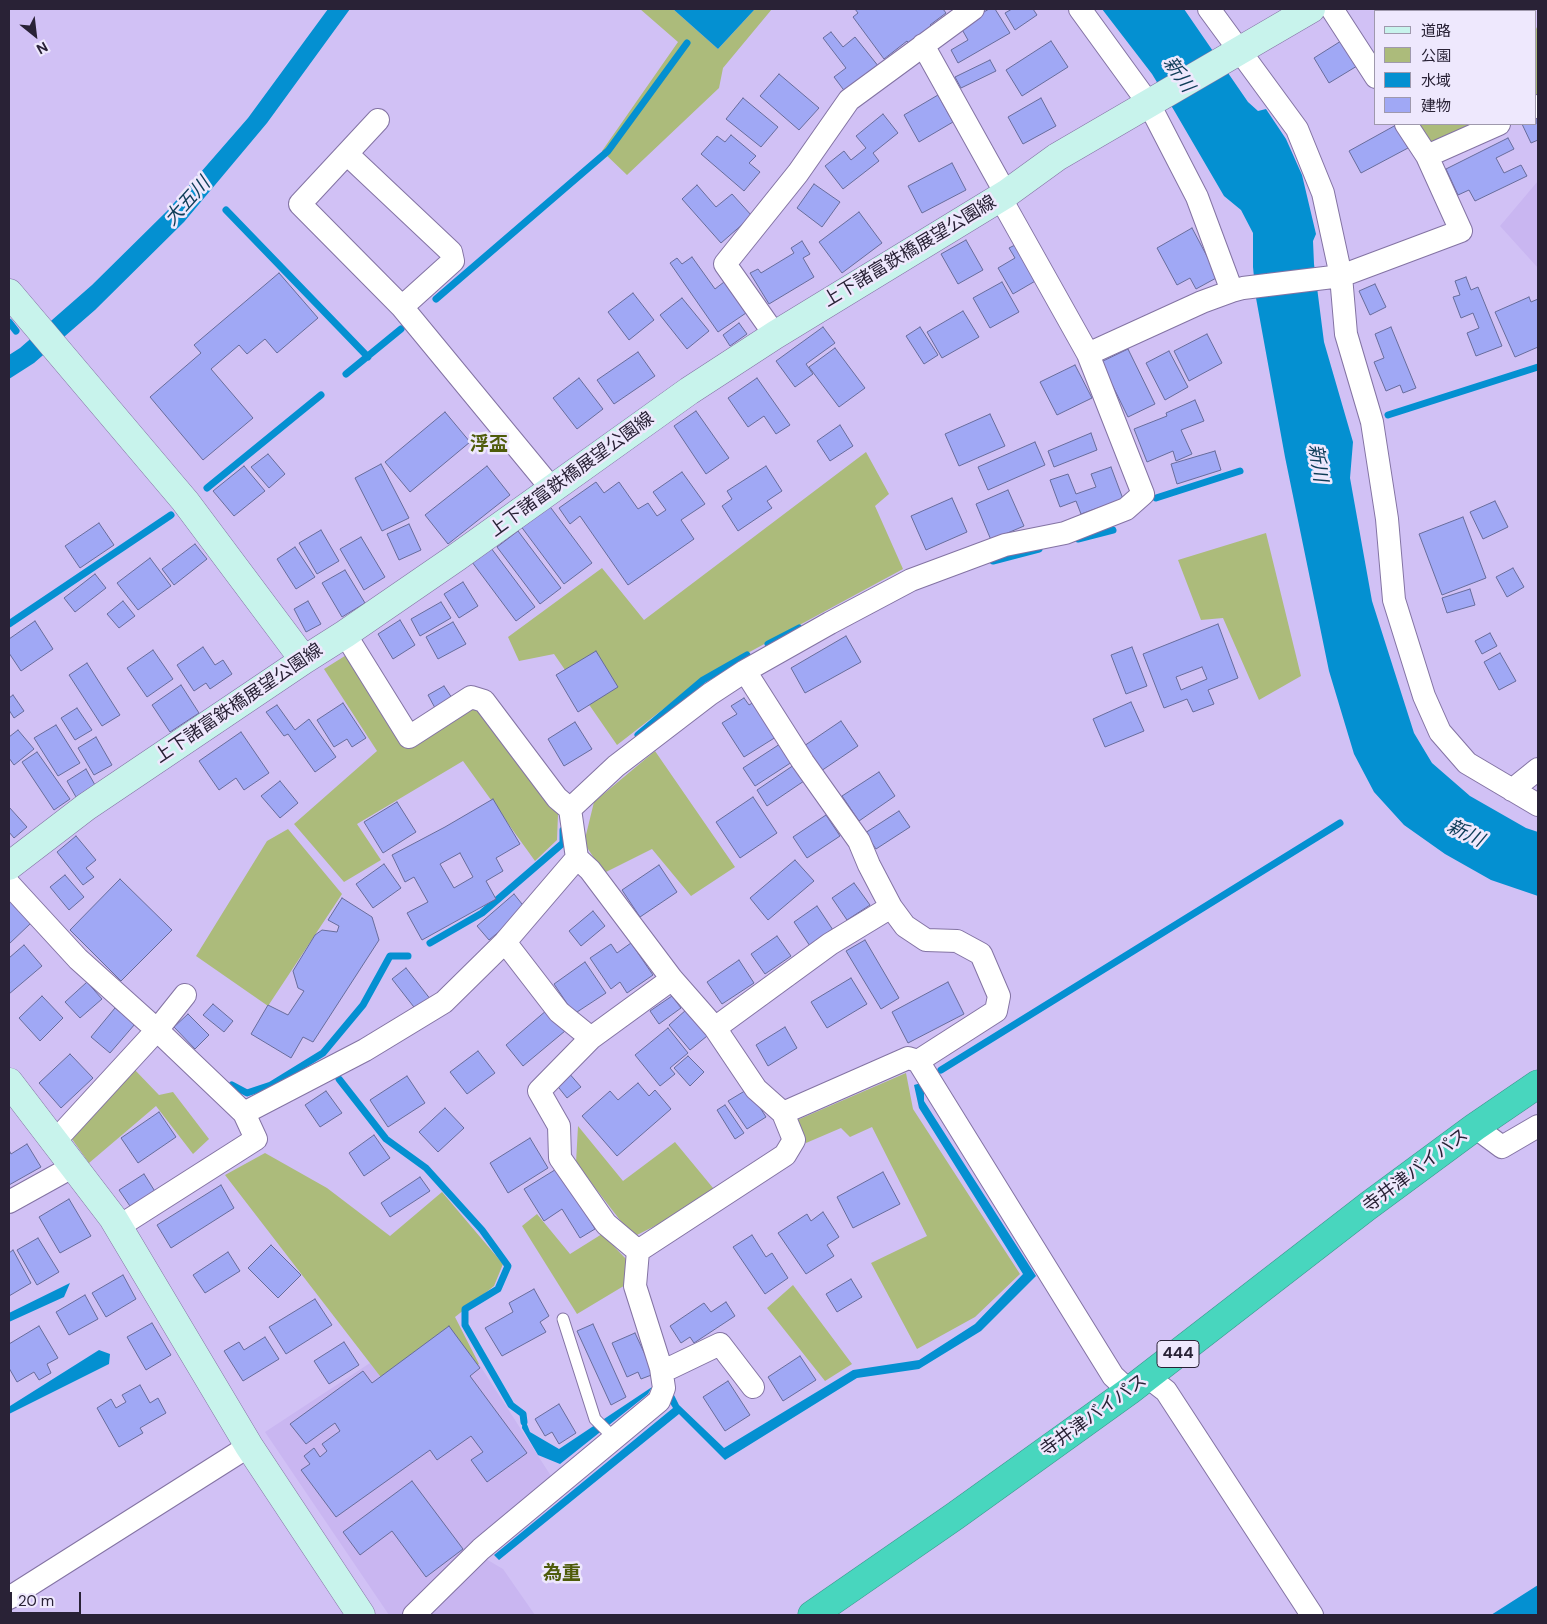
<!DOCTYPE html>
<meta charset="utf-8">
<style>
body{margin:0}
#map{position:relative;width:1547px;height:1624px;overflow:hidden;background:#d1c1f5;font-family:"DM Sans","Noto Sans JP",sans-serif}
canvas{display:block}
.frame{position:absolute;inset:0;border:10px solid #292236;pointer-events:none}
.legend{position:absolute;left:1374px;top:10px;width:162px;height:115px;box-sizing:border-box;background:#eee8fd;border:1px solid #9f99ad;margin:0;padding:6px 9px;list-style:none;font-size:15px;color:#292236}
.legend li{display:flex;align-items:center;gap:10px;height:25px}
.legend b{width:25px;border:1px solid #9f99ad}
.north{position:absolute;left:10px;top:10px;width:50px;height:50px;-webkit-text-stroke:4px #eee8fd;paint-order:stroke;rotate:151deg;font-size:14px;font-weight:700;line-height:20px;text-align:center;color:#292236}
.north::after{content:'';display:block;margin:auto;width:18px;height:22px;background:#292236;clip-path:polygon(50% 0,100% 100%,50% 72%,0 100%)}
.scale{position:absolute;left:10px;top:1592px;width:71px;height:22px;box-sizing:border-box;border:2px solid #292236;border-top:0;padding-left:6px;font-size:15px;line-height:18px;white-space:nowrap;color:#292236;-webkit-text-stroke:4px #eee8fd;paint-order:stroke}
</style>
<div id="map">
<canvas width="1547" height="1624"></canvas>
<div class="frame"></div>
<ul class="legend">
<li><b style="height:6px;background:#c8f3ec"></b>道路</li>
<li><b style="height:14px;background:#acbb7b"></b>公園</li>
<li><b style="height:14px;background:#0490d1"></b>水域</li>
<li><b style="height:14px;background:#a0a8f5"></b>建物</li>
</ul>
<div class="north">N</div>
<div class="scale">20 m</div>
</div>
<script>
const ctx = document.querySelector('canvas').getContext('2d');
ctx.lineJoin = 'round';
function paint(path, color) { ctx.fillStyle = color; ctx.fill(path, 'evenodd'); }
const toPath = rows => new Path2D(rows.map(r => 'M' + r).join(''));
function stroke(path, color, width, dash) { ctx.strokeStyle = color; ctx.lineWidth = width; ctx.lineCap = dash ? 'butt' : 'round'; ctx.setLineDash(dash || []); ctx.stroke(path); }
function drawText(font, color, halo, rows, align = 'center') {
  ctx.font = font + ' "DM Sans","Noto Sans JP",sans-serif'; ctx.lineWidth = 5; ctx.setLineDash([]); ctx.textBaseline = 'middle'; ctx.strokeStyle = halo; ctx.fillStyle = color; for (const [text, x, y, turn = 0] of rows) {
    ctx.save(); ctx.translate(x, y); ctx.rotate((+turn || 0) * Math.PI / 180); ctx.textAlign = isNaN(turn) ? turn : align; if (halo) ctx.strokeText(text, 0, 0); ctx.fillText(text, 0, 0); ctx.restore();
  }
}
const built = toPath([
 [1538,181,1538,268,1500,226],
 [370,1363,410,1415,479,1364,551,1476,467,1552,403,1615,389,1615,265,1432],
 [486,1559,503,1569,535,1615,430,1615]
]);
const green = toPath([
 [640,9,673,9,718,49,755,9,772,9,723,68,719,88,627,175,602,151,678,42],
 [1451,9,1504,9,1506,11,1453,11],
 [1536,27,1538,31,1538,96,1536,97],
 [1416,124,1478,124,1428,147],
 [866,452,889,494,875,506,903,569,707,675,617,745,554,654,519,661,508,637,602,568,644,620],
 [1266,533,1301,676,1259,700,1223,618,1201,620,1178,560],
 [348,654,408,748,475,703,558,814,557,840,535,861,463,761,357,824,381,860,344,882,294,824,377,751,324,669],
 [655,751,735,867,691,896,652,849,604,873,584,843,594,802],
 [288,829,342,894,268,1006,196,956,267,841],
 [134,1069,159,1095,173,1092,209,1139,193,1154,156,1106,89,1163,72,1139],
 [906,1073,913,1109,1020,1274,975,1317,917,1349,871,1263,927,1236,872,1127,850,1137,841,1128,806,1143,795,1121],
 [578,1126,623,1181,675,1142,718,1194,633,1237,576,1163],
 [265,1153,327,1188,390,1236,442,1192,503,1264,494,1286,455,1317,479,1364,410,1415,225,1175],
 [537,1214,570,1254,602,1234,627,1260,627,1284,577,1314,522,1226],
 [793,1285,852,1364,825,1381,767,1308]
]);
const water = toPath([
 [328,9,350,9,267,123,184,222,95,310,34,363,9,379,9,355,20,348,92,285,167,211,248,118],
 [673,9,755,9,718,49],
 [1102,9,1184,9,1248,102,1258,111,1266,109,1286,139,1302,175,1316,234,1313,241,1314,264,1324,342,1353,442,1350,478,1372,601,1414,733,1432,763,1470,796,1526,828,1538,832,1538,896,1491,880,1445,854,1404,825,1374,792,1354,754,1329,671,1285,457,1256,298,1253,267,1253,233,1241,210,1224,196,1175,112,1152,74],
 [921,1083,924,1085,924,1101,1036,1276,981,1331,919,1369,857,1378,725,1460,679,1414,499,1560,494,1555,673,1408,668,1400,672,1391,679,1405,724,1448,853,1370,919,1360,975,1324,1023,1274,919,1108,914,1085],
 [70,1283,64,1297,9,1322,9,1313],
 [99,1350,110,1354,109,1364,9,1414,9,1405,10,1406],
 [652,1387,648,1394,560,1464,538,1455,522,1428,523,1414,530,1432,559,1449],
 [1538,1585,1538,1615,1491,1615]
]);
const stream = toPath([
 [226,210,368,357],
 [436,299,608,151,687,43],
 [9,322,16,331],
 [346,374,401,329],
 [1388,415,1538,367],
 [207,488,321,395],
 [1156,498,1240,471],
 [1078,539,1113,530],
 [993,561,1039,549],
 [9,624,171,515],
 [768,644,799,628],
 [638,735,703,680,747,655],
 [430,943,482,913,563,843,563,830],
 [941,1070,1340,823],
 [339,1079,386,1139,426,1168,482,1230,508,1266,498,1289,465,1309,465,1325,511,1405,523,1414,524,1422],
 [232,1085,247,1093,271,1085,323,1053,363,1005,390,956,408,956]
]);
const building = toPath([
 [855,9,943,9,946,13,930,25,933,28,910,45,907,41,884,59,853,17,858,13,855,9],
 [989,9,995,9,1010,33,958,63,951,50,968,40,960,26,989,9],
 [1012,9,1033,9,1037,15,1015,30,1005,13,1012,9],
 [1378,9,1410,9,1411,10,1408,11,1380,11,1378,9],
 [1508,9,1532,9,1529,11,1509,11,1508,9],
 [831,32,843,47,855,37,879,67,846,93,834,77,846,68,823,38,831,32],
 [1051,41,1068,67,1022,96,1006,70,1051,41],
 [1341,41,1357,66,1329,83,1314,58,1341,41],
 [990,60,996,71,961,88,955,77,990,60],
 [779,74,819,108,799,130,760,96,779,74],
 [938,95,953,122,919,142,904,115,938,95],
 [743,98,778,127,761,147,726,119,743,98],
 [1041,98,1056,126,1023,144,1008,117,1041,98],
 [883,114,898,133,873,153,879,161,843,189,825,166,844,151,851,160,866,148,856,136,883,114],
 [1538,116,1538,140,1531,143,1522,124,1536,124,1536,117,1538,116],
 [1396,125,1408,148,1361,173,1349,151,1396,125],
 [731,135,756,156,749,163,760,172,744,191,701,154,717,136,725,142,731,135],
 [1508,138,1514,149,1496,158,1504,173,1521,165,1527,176,1475,201,1469,190,1458,195,1446,169,1508,138],
 [952,163,966,190,922,213,908,186,952,163],
 [814,184,840,202,822,227,797,208,814,184],
 [697,185,716,207,732,194,752,216,721,243,682,199,697,185],
 [859,212,882,243,842,273,819,242,859,212],
 [1192,228,1218,277,1196,289,1190,278,1177,285,1157,248,1192,228],
 [966,240,983,270,958,284,941,254,966,240],
 [802,241,810,254,803,258,814,277,769,304,750,273,758,269,761,273,794,253,791,248,802,241],
 [1017,244,1037,280,1013,294,998,268,1015,258,1009,248,1017,244],
 [692,257,715,289,724,282,746,313,718,332,670,263,677,258,682,264,692,257],
 [279,273,318,318,277,353,265,339,247,354,239,345,211,369,253,418,203,460,150,397,201,353,194,345,279,273],
 [1466,277,1471,290,1478,287,1502,346,1476,356,1467,333,1479,328,1473,313,1461,318,1453,297,1460,295,1455,281,1466,277],
 [1002,282,1019,312,990,328,973,298,1002,282],
 [1375,284,1386,307,1370,315,1359,291,1375,284],
 [633,293,654,320,629,340,608,312,633,293],
 [1529,297,1531,302,1538,299,1538,347,1515,357,1495,312,1529,297],
 [682,298,709,331,687,349,660,315,682,298],
 [963,311,979,337,942,358,927,332,963,311],
 [739,323,747,334,730,346,723,335,739,323],
 [823,327,835,343,806,364,813,374,795,387,776,361,823,327],
 [920,327,938,355,924,364,906,336,920,327],
 [1391,327,1416,388,1403,393,1400,385,1386,391,1374,362,1384,358,1375,334,1391,327],
 [1207,334,1222,363,1189,381,1174,351,1207,334],
 [835,348,865,388,839,407,809,367,835,348],
 [1128,349,1155,404,1128,417,1101,362,1128,349],
 [1169,351,1188,387,1165,400,1146,363,1169,351],
 [638,352,655,376,614,404,597,380,638,352],
 [1075,365,1092,398,1057,415,1040,382,1075,365],
 [579,378,603,409,577,429,553,398,579,378],
 [757,378,790,425,776,434,764,416,748,427,728,398,757,378],
 [1195,400,1204,421,1181,430,1192,454,1176,461,1173,451,1147,462,1134,429,1167,416,1166,413,1195,400],
 [696,411,729,458,706,474,674,426,696,411],
 [445,412,470,442,410,492,385,462,445,412],
 [990,414,1005,446,959,466,945,434,990,414],
 [840,425,853,446,830,461,817,441,840,425],
 [1091,433,1097,450,1054,467,1048,451,1091,433],
 [1035,442,1045,465,988,490,978,467,1035,442],
 [1215,451,1221,470,1177,484,1171,464,1215,451],
 [268,454,285,474,269,488,251,467,268,454],
 [381,464,409,518,382,531,355,478,381,464],
 [244,466,265,491,234,516,213,491,244,466],
 [487,466,510,495,448,544,425,515,487,466],
 [766,466,782,491,767,501,772,508,738,531,722,506,732,499,727,491,766,466],
 [1111,467,1123,499,1081,514,1076,501,1060,507,1050,480,1068,474,1076,494,1096,487,1091,474,1111,467],
 [682,472,705,504,681,520,694,539,628,585,580,516,570,524,559,508,596,482,604,493,619,482,638,509,648,503,657,516,666,510,653,492,682,472],
 [1008,490,1024,526,991,540,976,504,1008,490],
 [952,498,967,532,926,550,911,516,952,498],
 [1495,501,1508,527,1483,539,1470,512,1495,501],
 [548,504,592,563,564,584,520,525,548,504],
 [1463,517,1486,578,1442,595,1419,534,1463,517],
 [99,523,114,545,80,568,65,546,99,523],
 [409,524,421,550,399,560,387,534,409,524],
 [321,530,339,561,317,574,299,543,321,530],
 [518,531,561,588,540,604,497,547,518,531],
 [361,537,385,577,364,590,340,549,361,537],
 [195,544,207,559,174,585,162,569,195,544],
 [295,547,315,577,296,589,277,559,295,547],
 [491,548,535,607,516,621,472,562,491,548],
 [150,558,171,586,138,610,117,583,150,558],
 [1513,568,1524,587,1507,597,1496,577,1513,568],
 [345,570,365,603,342,617,322,583,345,570],
 [95,574,106,588,75,612,64,598,95,574],
 [463,582,478,606,459,618,444,594,463,582],
 [1470,589,1475,605,1447,613,1442,598,1470,589],
 [123,601,135,616,119,628,107,614,123,601],
 [308,601,321,624,306,632,294,609,308,601],
 [441,602,451,618,420,636,411,619,441,602],
 [400,620,415,645,393,659,378,634,400,620],
 [35,621,53,649,21,671,9,653,9,639,35,621],
 [453,622,466,644,438,659,426,637,453,622],
 [1218,624,1238,678,1208,690,1214,704,1193,712,1187,699,1164,708,1143,654,1218,624],
 [1202,667,1207,679,1181,690,1176,677,1202,667],
 [1490,633,1497,646,1482,654,1475,641,1490,633],
 [846,636,861,662,805,693,791,668,846,636],
 [203,647,215,665,223,660,232,674,210,689,206,683,194,691,177,665,203,647],
 [1132,647,1147,686,1126,694,1111,655,1132,647],
 [153,650,173,679,147,697,127,668,153,650],
 [596,651,618,687,578,712,556,675,596,651],
 [1500,653,1516,681,1499,690,1484,662,1500,653],
 [87,663,120,715,102,726,69,675,87,663],
 [181,685,199,713,170,732,152,705,181,685],
 [444,686,452,698,435,708,428,695,444,686],
 [13,695,24,711,14,718,9,710,9,698,13,695],
 [744,698,749,705,754,702,776,737,744,757,722,723,737,714,731,706,744,698],
 [1131,702,1144,731,1105,747,1093,719,1131,702],
 [343,703,366,738,352,747,347,739,334,747,317,720,343,703],
 [277,705,295,730,309,719,336,757,315,772,288,734,284,736,266,712,277,705],
 [77,708,92,730,75,740,61,718,77,708],
 [841,721,858,746,821,771,804,746,841,721],
 [575,722,592,749,564,766,548,739,575,722],
 [56,725,80,763,58,776,34,738,56,725],
 [18,730,34,749,14,765,9,758,9,737,18,730],
 [241,732,269,773,244,790,236,778,219,790,199,761,241,732],
 [96,737,112,765,94,775,78,748,96,737],
 [780,744,792,762,755,786,743,768,780,744],
 [37,752,70,799,54,810,22,762,37,752],
 [794,765,804,781,767,806,757,790,794,765],
 [86,769,95,785,76,797,67,781,86,769],
 [879,772,895,796,859,821,842,796,879,772],
 [280,781,298,803,280,818,261,796,280,781],
 [753,797,777,833,740,858,716,822,753,797],
 [493,799,520,844,496,858,503,871,486,881,496,899,422,940,407,913,428,902,414,877,405,882,392,855,445,827,493,799],
 [460,853,473,877,454,888,440,864,460,853],
 [397,802,416,832,383,853,364,822,397,802],
 [9,807,27,827,14,838,9,832,9,807],
 [899,811,910,827,876,849,865,833,899,811],
 [826,815,840,836,807,858,793,837,826,815],
 [76,836,96,860,86,868,94,877,83,885,57,852,76,836],
 [795,860,814,881,768,920,750,898,795,860],
 [384,864,401,888,373,908,356,884,384,864],
 [659,865,677,892,640,917,622,890,659,865],
 [65,875,84,897,69,910,50,887,65,875],
 [120,879,172,930,121,981,70,930,120,879],
 [854,883,870,905,847,920,832,898,854,883],
 [514,894,526,909,489,940,477,926,514,894],
 [342,898,372,917,379,940,313,1042,303,1037,291,1058,251,1034,268,1005,288,1015,304,991,298,988,293,971,315,935,322,930,337,932,339,926,328,920,342,898],
 [9,899,31,923,9,944,9,899],
 [817,906,833,930,810,946,794,922,817,906],
 [593,911,605,926,581,946,569,931,593,911],
 [777,936,791,956,765,974,751,954,777,936],
 [865,940,899,998,881,1009,846,951,865,940],
 [631,943,653,975,627,993,620,982,611,989,590,958,611,944,617,953,631,943],
 [24,945,42,966,9,994,9,958,24,945],
 [739,960,754,983,722,1004,707,982,739,960],
 [585,962,606,993,574,1014,554,984,585,962],
 [406,968,431,1000,417,1011,392,979,406,968],
 [851,978,867,1004,827,1028,811,1002,851,978],
 [87,982,102,999,80,1018,65,1002,87,982],
 [948,982,964,1014,908,1043,892,1012,948,982],
 [42,996,63,1018,40,1041,19,1018,42,996],
 [672,996,681,1008,659,1024,650,1011,672,996],
 [213,1004,233,1021,224,1032,203,1015,213,1004],
 [115,1008,135,1024,110,1053,91,1037,115,1008],
 [547,1010,565,1031,523,1066,506,1045,547,1010],
 [686,1010,707,1036,690,1050,669,1025,686,1010],
 [188,1014,209,1035,195,1049,174,1027,188,1014],
 [785,1027,797,1048,768,1066,756,1045,785,1027],
 [668,1028,688,1053,670,1068,675,1074,660,1086,635,1055,668,1028],
 [478,1051,495,1073,467,1094,450,1072,478,1051],
 [70,1054,93,1078,61,1108,39,1083,70,1054],
 [688,1056,704,1072,690,1086,674,1068,688,1056],
 [568,1072,581,1087,567,1098,555,1083,568,1072],
 [407,1076,425,1103,388,1127,370,1100,407,1076],
 [638,1083,649,1096,655,1090,671,1109,617,1156,582,1116,610,1091,618,1100,638,1083],
 [748,1089,766,1117,747,1129,728,1101,748,1089],
 [326,1091,342,1113,320,1127,305,1105,326,1091],
 [725,1105,744,1133,735,1139,717,1110,725,1105],
 [445,1108,464,1128,438,1152,419,1132,445,1108],
 [159,1112,176,1137,138,1163,121,1138,159,1112],
 [374,1135,390,1158,364,1176,349,1153,374,1135],
 [530,1138,548,1168,508,1193,490,1163,530,1138],
 [27,1144,41,1167,9,1185,9,1150,11,1154,27,1144],
 [558,1168,595,1229,580,1238,562,1209,544,1221,524,1189,558,1168],
 [883,1172,900,1204,853,1228,837,1197,883,1172],
 [144,1174,156,1193,132,1209,119,1190,144,1174],
 [420,1177,430,1191,390,1217,381,1203,420,1177],
 [221,1185,234,1208,171,1248,157,1225,221,1185],
 [69,1199,91,1236,60,1253,39,1217,69,1199],
 [823,1212,839,1237,827,1245,834,1256,806,1274,778,1233,807,1214,811,1221,823,1212],
 [752,1235,766,1257,772,1253,788,1278,765,1294,733,1247,752,1235],
 [38,1238,59,1272,37,1285,17,1250,38,1238],
 [271,1245,301,1275,278,1298,248,1268,271,1245],
 [13,1250,31,1283,9,1296,9,1253,13,1250],
 [228,1252,240,1271,205,1293,193,1275,228,1252],
 [123,1275,136,1299,106,1317,92,1293,123,1275],
 [851,1279,862,1297,837,1312,826,1294,851,1279],
 [534,1289,549,1316,540,1322,546,1332,502,1356,485,1328,513,1312,509,1303,534,1289],
 [85,1295,98,1319,69,1335,56,1312,85,1295],
 [315,1299,332,1325,286,1354,269,1327,315,1299],
 [726,1302,735,1316,694,1343,690,1337,681,1343,670,1326,704,1303,711,1312,726,1302],
 [152,1323,171,1355,146,1370,127,1337,152,1323],
 [593,1324,626,1397,611,1405,577,1331,593,1324],
 [39,1326,58,1358,47,1364,51,1373,39,1380,34,1372,17,1382,9,1368,9,1344,39,1326],
 [449,1326,480,1368,470,1376,527,1453,487,1482,471,1460,483,1452,471,1436,437,1460,430,1450,336,1517,301,1470,310,1464,304,1456,314,1448,320,1457,327,1451,322,1444,340,1431,335,1423,306,1444,290,1424,363,1371,372,1383,449,1326],
 [635,1333,654,1374,641,1379,638,1372,627,1377,612,1343,635,1333],
 [265,1337,279,1359,243,1381,224,1351,239,1342,244,1350,265,1337],
 [344,1342,359,1365,329,1384,314,1361,344,1342],
 [800,1356,816,1380,783,1401,768,1377,800,1356],
 [728,1381,750,1415,725,1431,703,1397,728,1381],
 [140,1385,150,1403,158,1398,166,1413,140,1428,143,1433,119,1447,97,1408,111,1399,116,1408,126,1402,122,1395,140,1385],
 [559,1404,576,1433,559,1444,552,1432,545,1436,535,1419,559,1404],
 [412,1481,463,1549,426,1577,392,1531,360,1555,343,1532,412,1481]
]);
const lane = toPath([
 [563,1319,595,1419,614,1438]
]);
const street = toPath([
 [1080,9,1149,104,1197,197,1232,291],
 [1209,9,1297,129,1323,193,1341,276,1346,334,1372,422,1387,519,1394,600,1424,696,1440,732,1467,763,1538,805],
 [1332,9,1376,77],
 [923,45,1006,194],
 [1536,107,1538,106],
 [378,120,300,204,402,307,552,489],
 [347,154,451,252,453,261,402,307],
 [1427,156,1499,124],
 [775,335,725,264,798,173,849,100,973,9],
 [1088,354,1202,302,1232,291,1243,288,1341,276,1461,231,1427,156,1406,124],
 [745,671,803,762,859,841,869,865,891,907,905,926,926,940,957,941,981,954,999,996,996,1011,918,1061],
 [1512,790,1538,769],
 [570,809,616,766,710,694,745,671,830,623,911,580,1005,545,1065,533,1126,509,1143,494,1088,354,1000,197],
 [577,858,590,870,672,979,715,1028,756,1089,783,1113,794,1140,785,1155,638,1251,606,1224,560,1158,559,1126,539,1091,591,1038,672,979],
 [9,884,78,959,157,1030,244,1113,365,1050,444,1002,505,942,577,858,570,809,557,798,484,701,471,697,409,737,345,634],
 [505,942,559,1012,591,1038],
 [715,1028,830,944,891,907],
 [783,1113,908,1058,918,1061,1113,1376,1129,1391],
 [1475,1127,1502,1147,1538,1126],
 [55,1141,157,1030,185,995],
 [9,1202,74,1166],
 [118,1227,256,1139,244,1113],
 [661,1368,670,1368,720,1344,753,1387],
 [1148,1377,1166,1391,1312,1615],
 [9,1598,249,1446],
 [414,1615,481,1549,659,1401,664,1388,661,1368,635,1286,638,1251]
]);
const secondary = toPath([
 [9,293,185,501,304,660],
 [9,866,86,807,304,660,345,634,457,557,689,391,775,335,1006,194,1057,157,1311,9],
 [9,1082,113,1218,249,1446,361,1615]
]);
const highway = toPath([
 [812,1615,955,1516,1129,1391,1368,1206,1475,1127,1538,1084]
]);
const shields = [
 [1178,1354,42]
];
const shieldNames = [
 ["444",1178,1354]
];
const streetNames = [
 ["上下諸富鉄橋展望公園線",910,252,-31],
 ["上下諸富鉄橋展望公園線",572,475,-36],
 ["上下諸富鉄橋展望公園線",239,704,-34],
 ["寺井津バイパス",1416,1171,-37],
 ["寺井津バイパス",1094,1416,-36]
];
const waterNames = [
 ["新川",1178,75,55],
 ["大五川",188,202,-48],
 ["新川",1317,463,81],
 ["新川",1465,834,26]
];
const neighbourhoodNames = [
 ["浮盃",489,445],
 ["為重",562,1574]
];
paint(built, '#c9b6f1');
paint(green, '#acbb7b');
paint(water, '#0490d1');
stroke(stream, '#0490d1', 7);
paint(building, '#a0a8f5');
stroke(building, '#676c9b', 1);
stroke(lane, '#8373a3', 13);
stroke(street, '#8373a3', 24);
stroke(secondary, '#8373a3', 29);
stroke(highway, '#3d978e', 29);
stroke(lane, '#fff', 11);
stroke(street, '#fff', 22);
stroke(secondary, '#c8f3ec', 28);
stroke(highway, '#48d6be', 28);
for (const [x, y, w] of shields) { const box = new Path2D(); box.roundRect(x - w / 2, y - 13.5, w, 27, 4); ctx.fillStyle = '#eee8fd'; ctx.fill(box); stroke(box, '#292236', 1); }
drawText('bold 16px', '#292236', null, shieldNames);
drawText('18px', '#292236', '#eee8fd', streetNames);
drawText('italic 19px', '#0d3c57', '#eee8fd', waterNames);
drawText('bold 19px', '#4f5c0b', '#eee8fd', neighbourhoodNames);
</script>
